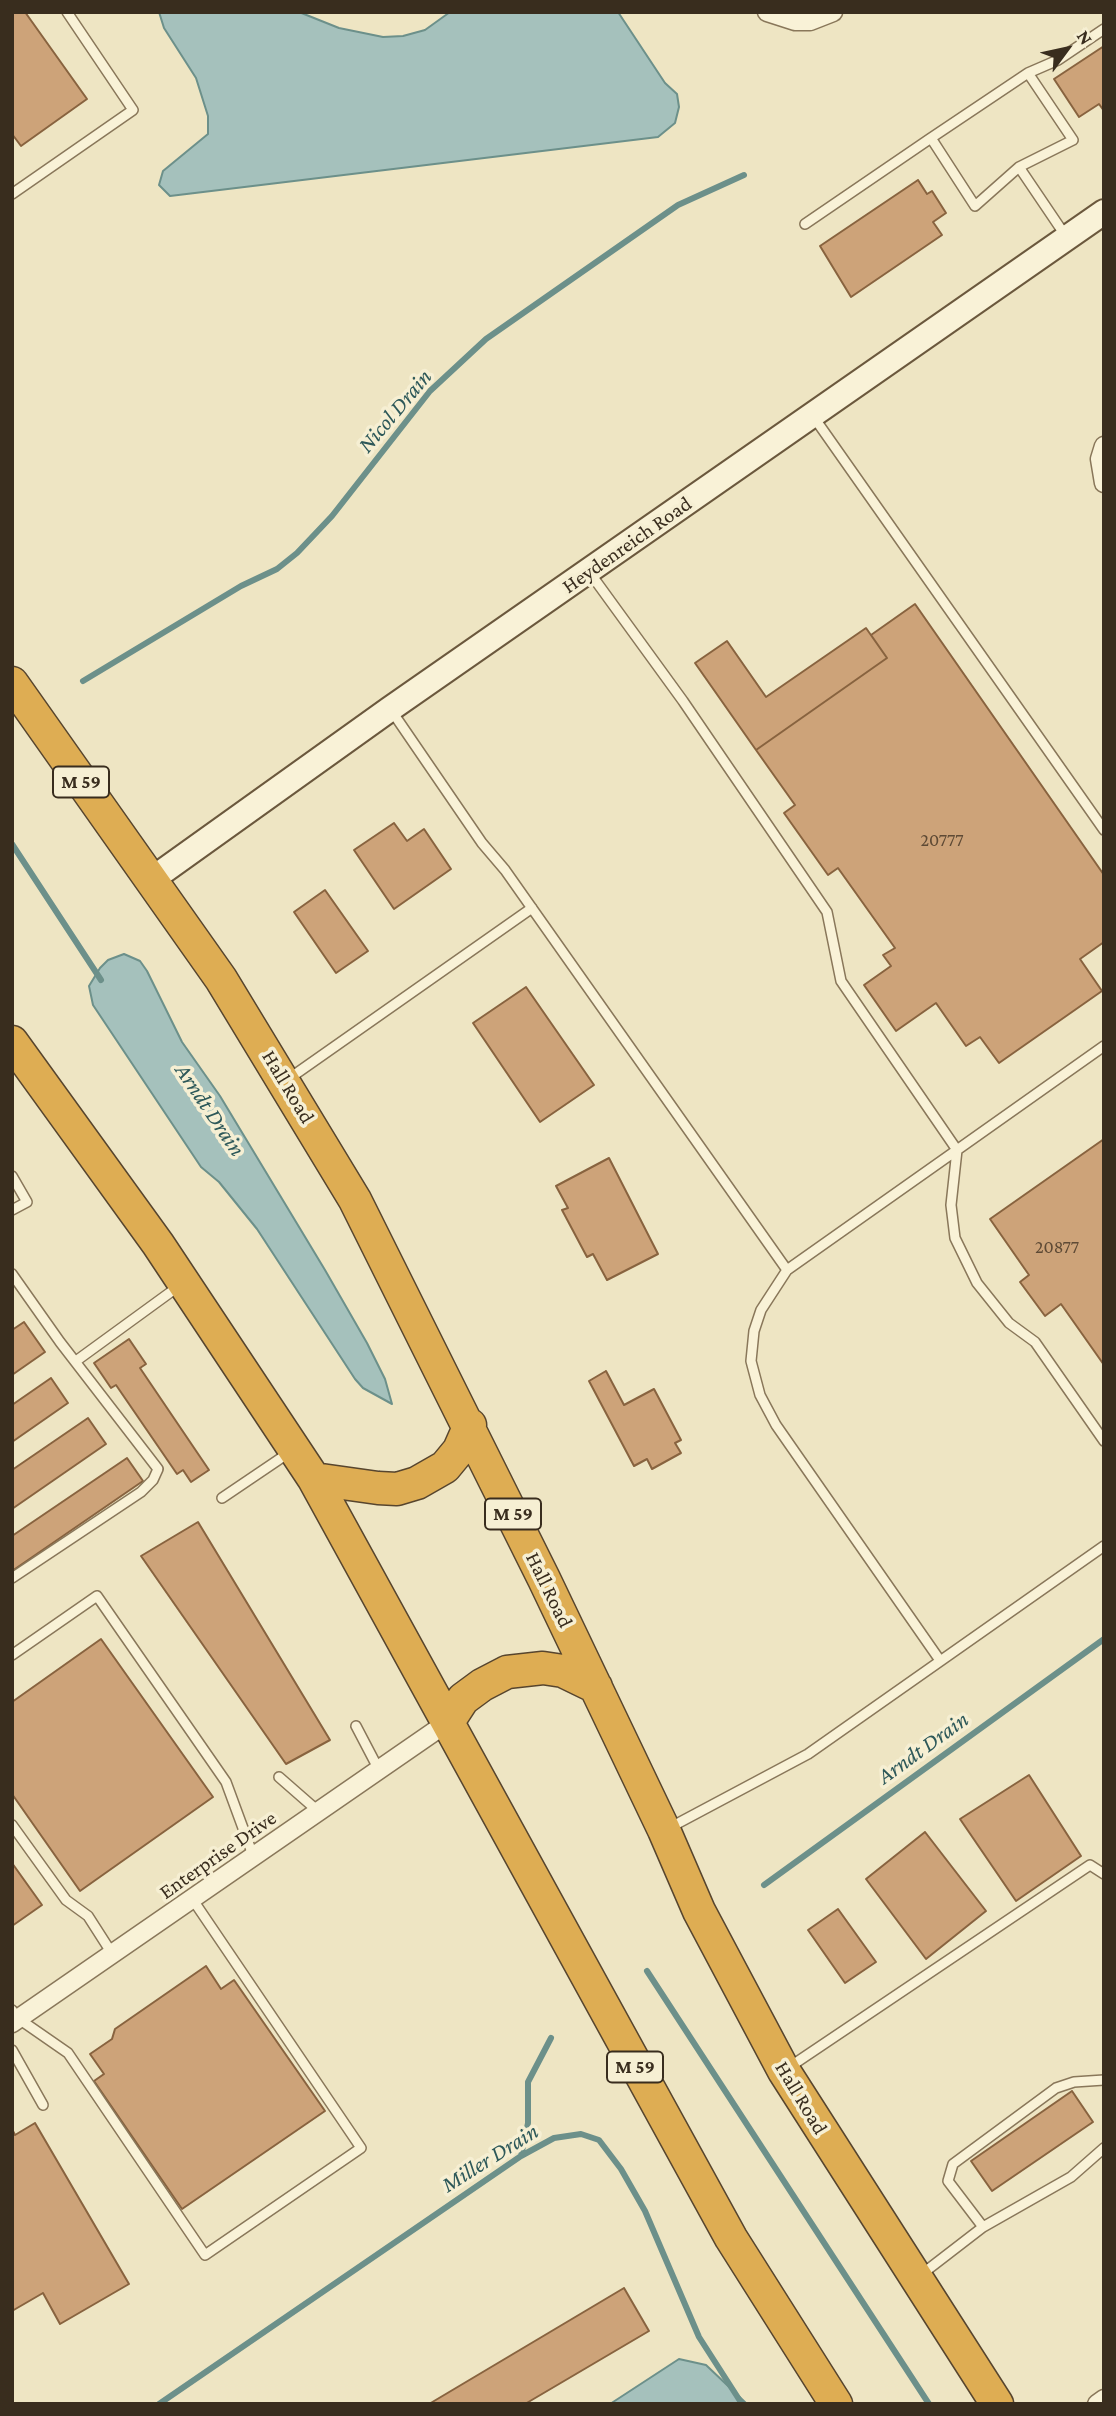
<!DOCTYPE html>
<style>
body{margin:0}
#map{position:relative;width:1116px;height:2416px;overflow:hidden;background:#eee5c3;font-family:"Crimson Pro",serif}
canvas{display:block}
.frame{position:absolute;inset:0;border:14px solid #392d1e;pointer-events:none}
.north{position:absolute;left:1032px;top:14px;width:70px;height:70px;-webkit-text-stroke:5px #f6efd3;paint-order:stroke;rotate:57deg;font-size:19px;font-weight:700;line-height:28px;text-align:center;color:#392d1e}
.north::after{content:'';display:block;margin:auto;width:24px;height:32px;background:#392d1e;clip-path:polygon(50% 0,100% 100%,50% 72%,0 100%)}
</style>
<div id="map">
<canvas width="1116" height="2416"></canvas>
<div class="frame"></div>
<div class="north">N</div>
</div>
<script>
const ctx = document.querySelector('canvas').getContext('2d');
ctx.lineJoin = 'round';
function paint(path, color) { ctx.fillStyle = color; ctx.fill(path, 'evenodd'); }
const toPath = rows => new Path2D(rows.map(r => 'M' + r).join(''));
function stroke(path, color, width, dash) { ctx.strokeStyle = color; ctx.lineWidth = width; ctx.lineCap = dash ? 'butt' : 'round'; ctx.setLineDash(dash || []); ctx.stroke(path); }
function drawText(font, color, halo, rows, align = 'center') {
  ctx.font = font + ' "Crimson Pro",serif'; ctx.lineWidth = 7; ctx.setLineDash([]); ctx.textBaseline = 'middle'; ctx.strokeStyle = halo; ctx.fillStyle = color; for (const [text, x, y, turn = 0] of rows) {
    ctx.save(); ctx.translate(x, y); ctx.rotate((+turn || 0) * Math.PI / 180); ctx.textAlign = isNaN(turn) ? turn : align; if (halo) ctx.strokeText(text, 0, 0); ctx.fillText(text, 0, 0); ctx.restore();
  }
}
const water = toPath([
 [159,12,299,12,339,28,383,37,403,36,425,30,450,12,618,12,665,83,677,94,679,107,675,123,658,137,170,196,159,185,163,171,208,134,208,116,196,78,164,28,159,12],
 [124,954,140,961,147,971,182,1042,220,1096,325,1270,367,1343,385,1379,392,1404,363,1388,355,1379,257,1229,219,1182,201,1167,93,1005,89,986,100,968,108,960,124,954],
 [679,2359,706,2365,747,2404,610,2404,679,2359]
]);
const stream = toPath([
 [83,681,241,586,277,569,297,553,332,516,430,391,486,339,678,205,744,175],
 [12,844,101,980],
 [764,1885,1104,1639],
 [647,1971,929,2404],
 [521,2156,528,2123,528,2082,551,2038],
 [159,2404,521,2156,554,2138,581,2134,599,2140,621,2169,645,2211,699,2337,742,2404]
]);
const building = toPath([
 [12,12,25,12,87,99,21,146,12,134,12,12],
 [1104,46,1104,111,1099,104,1079,117,1054,79,1104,46],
 [918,180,927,194,932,191,946,213,933,222,942,235,851,297,820,246,918,180],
 [915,604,1104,875,1104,942,1080,959,1102,991,999,1063,980,1037,966,1046,936,1003,896,1031,864,985,891,966,883,955,895,948,838,868,828,875,784,813,795,805,756,750,887,658,871,635,915,604],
 [866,628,887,658,756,750,695,663,727,641,766,697,866,628],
 [394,823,407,841,424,829,451,869,394,909,354,850,394,823],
 [325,890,368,951,336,973,294,912,325,890],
 [526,987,594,1085,540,1122,473,1023,526,987],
 [1104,1139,1104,1365,1061,1304,1045,1316,1020,1282,1029,1275,990,1219,1104,1139],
 [609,1158,658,1254,607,1280,593,1254,587,1257,562,1210,568,1208,556,1186,609,1158],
 [24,1322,45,1352,12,1375,12,1330,24,1322],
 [129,1339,146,1364,140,1368,209,1470,191,1482,183,1470,177,1474,116,1385,111,1388,94,1363,129,1339],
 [606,1371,624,1405,654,1389,681,1440,675,1443,681,1453,652,1469,647,1459,634,1466,589,1381,606,1371],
 [51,1378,68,1403,12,1442,12,1405,51,1378],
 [88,1418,106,1444,12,1509,12,1470,88,1418],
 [127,1458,143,1481,12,1571,12,1536,127,1458],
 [198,1522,330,1740,286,1764,141,1556,198,1522],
 [101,1639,213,1797,80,1891,12,1794,12,1702,101,1639],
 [1029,1775,1081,1856,1016,1901,960,1819,1029,1775],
 [925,1832,986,1911,926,1959,866,1879,925,1832],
 [12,1863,42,1905,12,1926,12,1863],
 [838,1909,876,1962,845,1983,808,1930,838,1909],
 [206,1966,221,1989,234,1980,325,2111,182,2209,94,2081,104,2074,90,2054,112,2039,115,2029,206,1966],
 [1072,2091,1093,2122,992,2191,971,2161,1072,2091],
 [35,2123,129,2284,60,2324,43,2293,12,2311,12,2129,15,2135,35,2123],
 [624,2288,649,2331,525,2404,429,2404,624,2288]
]);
const lane = toPath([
 [1028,73,1073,140,1019,167,975,206,931,138,1028,73,1058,60,1104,29],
 [1019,167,1067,238],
 [12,194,133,110,67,12],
 [805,224,931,138],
 [813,416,1104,830],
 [590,573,683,701,827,912,841,981,957,1150,787,1270],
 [391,710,482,843,505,870,787,1270,761,1310,754,1331,751,1361,760,1395,776,1425,939,1659],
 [1104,1046,957,1150,951,1205,955,1238,977,1283,1009,1323,1035,1342,1104,1441],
 [287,1080,532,908],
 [12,1176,27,1202,12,1210],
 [12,1274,60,1342,158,1469,153,1480,141,1492,12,1578],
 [76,1361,179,1286],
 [222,1498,290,1452],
 [12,1655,97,1596,226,1782,254,1858],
 [356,1726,379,1770],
 [279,1777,319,1812],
 [12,1825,66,1900,88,1916,113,1955],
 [669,1828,808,1754,1104,1546],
 [12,2010,19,2019,68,2053,205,2255,361,2148,193,1900],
 [12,2050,43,2105],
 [788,2068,1090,1865,1104,1874],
 [983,2227,948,2181,953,2164,1056,2088,1074,2082,1104,2080],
 [922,2274,983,2227,1071,2177,1104,2148]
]);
const street = toPath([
 [767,12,795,21,810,21,833,12],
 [1104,446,1100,459,1104,483],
 [12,2023,448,1722],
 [1097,2404,1104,2399]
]);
const secondary = toPath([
 [151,880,390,709,1104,212]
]);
const highway = toPath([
 [12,683,221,979,355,1200,544,1579,664,1830,699,1911,784,2071,997,2404],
 [12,1042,158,1244,314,1479,731,2238,836,2404],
 [314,1479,378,1488,397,1489,417,1483,445,1467,459,1450,470,1425],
 [448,1722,463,1699,482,1685,507,1672,543,1668,563,1671,596,1687]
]);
const numberNames = [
 ["20777",942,840],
 ["20877",1057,1247]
];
const shields = [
 [81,782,56],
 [513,1514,56],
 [635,2067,56]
];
const shieldNames = [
 ["M 59",81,782],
 ["M 59",513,1514],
 ["M 59",635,2067]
];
const streetNames = [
 ["Heydenreich Road",627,545,-35],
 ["Hall Road",288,1087,59],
 ["Hall Road",549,1590,64],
 ["Enterprise Drive",218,1855,-35],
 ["Hall Road",801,2098,59]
];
const waterNames = [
 ["Nicol Drain",395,411,-50],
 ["Arndt Drain",210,1110,56],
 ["Arndt Drain",923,1748,-36],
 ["Miller Drain",490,2158,-32]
];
paint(water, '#a5c1bc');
stroke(water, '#6c908a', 2);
stroke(stream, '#6c908a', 6);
paint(building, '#cda379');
stroke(building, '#88633f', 2);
stroke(lane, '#89775a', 12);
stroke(street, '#89775a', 21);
stroke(secondary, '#6b583d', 28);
stroke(highway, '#57452e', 35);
stroke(lane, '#f9f2d7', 9);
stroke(street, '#f9f2d7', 18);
stroke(secondary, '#f9f2d7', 24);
stroke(highway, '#dead53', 32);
drawText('18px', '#5e4a35', null, numberNames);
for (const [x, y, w] of shields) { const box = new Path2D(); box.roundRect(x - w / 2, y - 15.5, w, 31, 5); ctx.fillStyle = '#f6efd3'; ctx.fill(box); stroke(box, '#392d1e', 2); }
drawText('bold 19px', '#392d1e', null, shieldNames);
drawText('21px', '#392d1e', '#f6efd3', streetNames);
drawText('italic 23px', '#2d5859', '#f6efd3', waterNames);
</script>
